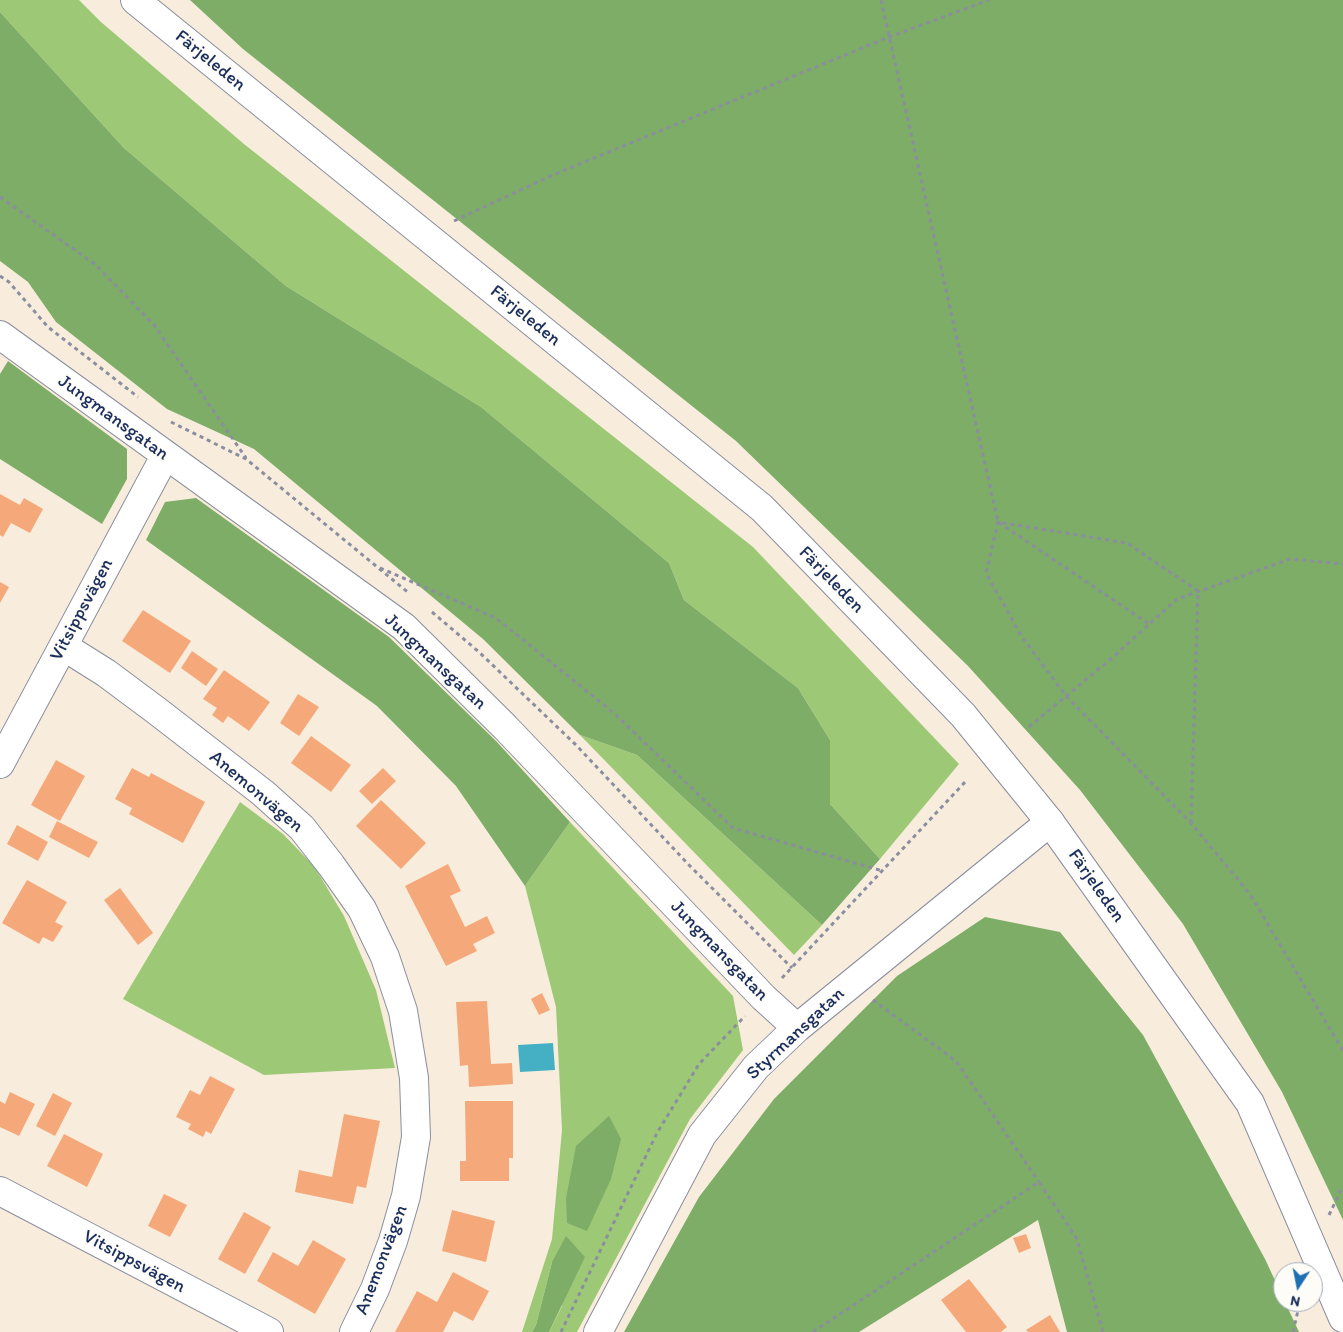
<!DOCTYPE html>
<meta charset="utf-8">
<style>
body{margin:0}
#map{position:relative;width:1343px;height:1332px;overflow:hidden;background:#f8eddd;font-family:Itim,sans-serif}
canvas{display:block}
.north{position:absolute;left:1273px;top:1262px;width:50px;height:50px;box-sizing:border-box;background:#fdfcf7;border:1px solid #a3aaba;border-radius:50%;rotate:191deg;font-size:14px;font-weight:700;line-height:20px;text-align:center;color:#1b2f5e}
.north::after{content:'';display:block;margin:auto;width:18px;height:22px;background:#1f6fb2;clip-path:polygon(50% 0,100% 100%,50% 72%,0 100%)}
</style>
<div id="map">
<canvas width="1343" height="1332"></canvas>
<div class="north">N</div>
</div>
<script>
const ctx = document.querySelector('canvas').getContext('2d');
ctx.lineJoin = 'round';
function paint(path, color) { ctx.fillStyle = color; ctx.fill(path, 'evenodd'); }
const toPath = rows => new Path2D(rows.map(r => 'M' + r).join(''));
function stroke(path, color, width, dash) { ctx.strokeStyle = color; ctx.lineWidth = width; ctx.lineCap = dash ? 'butt' : 'round'; ctx.setLineDash(dash || []); ctx.stroke(path); }
function drawText(font, color, halo, rows, align = 'center') {
  ctx.font = font + ' Itim,sans-serif'; ctx.lineWidth = 4; ctx.setLineDash([]); ctx.textBaseline = 'middle'; ctx.strokeStyle = halo; ctx.fillStyle = color; for (const [text, x, y, turn = 0] of rows) {
    ctx.save(); ctx.translate(x, y); ctx.rotate((+turn || 0) * Math.PI / 180); ctx.textAlign = isNaN(turn) ? turn : align; if (halo) ctx.strokeText(text, 0, 0); ctx.fillText(text, 0, 0); ctx.restore();
  }
}
const green = toPath([
 [0,0,79,0,101,22,244,144,753,547,959,764,880,859,830,804,830,740,798,688,684,600,669,563,481,407,286,286,124,148,0,12],
 [580,735,637,755,822,925,794,955],
 [240,802,283,834,314,866,344,916,376,990,395,1068,264,1075,123,999],
 [570,822,733,996,743,1050,690,1119,577,1332,549,1332,562,1306,552,1262,536,1325,532,1332,522,1332,552,1239,562,1130,556,1007,525,886]
]);
const forest = toPath([
 [190,0,1343,0,1343,1220,1282,1092,1183,924,1080,790,968,666,736,441,243,49],
 [0,12,124,148,286,286,481,407,669,563,684,600,798,688,830,740,830,804,880,859,822,925,637,755,580,735,483,639,254,449,167,409,56,322,28,282,0,261],
 [8,361,127,449,127,479,102,524,0,459,0,374],
 [196,498,389,637,496,741,570,822,525,886,456,786,377,706,146,540,165,502],
 [985,917,1060,932,1143,1035,1265,1259,1299,1332,1067,1332,1038,1220,859,1332,624,1332,699,1197,774,1099,897,976],
 [609,1116,621,1139,611,1179,587,1231,567,1223,566,1198,576,1146],
 [566,1236,585,1257,549,1332,532,1332,536,1325,552,1262]
]);
const water = toPath([
 [553,1043,555,1070,520,1072,518,1045]
]);
const building = toPath([
 [0,494,20,505,24,498,43,509,30,533,11,523,3,537,0,535],
 [0,582,9,587,0,603],
 [143,610,191,641,170,673,122,641],
 [192,651,218,669,206,686,181,668],
 [224,670,270,702,249,731,228,716,223,723,212,715,217,708,203,699],
 [298,694,319,707,299,736,280,723],
 [311,736,351,765,331,792,291,763],
 [56,760,85,776,60,821,31,805],
 [132,768,149,777,151,773,205,802,183,843,129,814,132,808,115,799],
 [383,768,396,781,372,804,359,791],
 [381,800,426,843,401,869,356,826],
 [57,821,98,842,89,858,49,837],
 [17,825,48,842,38,861,7,844],
 [448,864,461,891,450,896,465,927,487,916,495,933,473,944,477,951,446,966,405,886],
 [27,880,67,902,55,922,63,926,53,942,43,937,39,944,2,923],
 [120,888,153,933,138,945,104,900],
 [542,993,550,1010,539,1015,531,999],
 [487,1001,491,1064,512,1063,513,1084,469,1087,468,1065,460,1066,456,1002],
 [210,1076,235,1089,211,1134,206,1131,203,1137,188,1129,191,1124,176,1117,190,1090,200,1095],
 [10,1092,35,1104,19,1136,0,1127,0,1101,5,1104],
 [53,1093,72,1103,55,1136,36,1126],
 [465,1101,513,1101,513,1158,509,1158,509,1181,460,1181,460,1161,466,1161],
 [344,1114,380,1121,366,1188,357,1186,353,1204,295,1192,299,1170,332,1177],
 [64,1134,103,1154,87,1187,47,1166],
 [164,1194,187,1205,170,1237,148,1226],
 [452,1210,495,1221,486,1262,442,1251],
 [244,1212,271,1227,245,1274,218,1259],
 [1026,1234,1031,1248,1019,1253,1013,1238],
 [313,1240,346,1259,315,1314,257,1281,273,1252,298,1266],
 [453,1272,489,1291,473,1321,454,1311,443,1332,395,1332,417,1291,437,1302],
 [969,1279,1007,1327,1001,1332,966,1332,941,1300],
 [1050,1315,1060,1332,1028,1332,1026,1330]
]);
const path = toPath([
 [881,0,998,522,1149,624],
 [0,197,96,265,154,325,246,458],
 [454,221,555,174,889,37,989,0],
 [0,276,9,282,48,327,138,397],
 [171,422,246,459,410,594],
 [380,568,496,618,614,713,733,828,883,871],
 [432,612,479,652,576,745,689,865,792,968],
 [1029,727,1112,658,1177,599,1290,559,1343,564],
 [1191,823,1198,591,1127,543,998,522,986,573,1022,637,1066,696,1191,823,1250,894,1343,1051],
 [782,978,966,781],
 [873,1000,956,1061,1039,1182],
 [1329,1215,1343,1186],
 [561,1332,657,1133,699,1064,745,1016],
 [813,1332,1039,1182,1077,1239,1103,1332],
 [1293,1332,1300,1302]
]);
const street = toPath([
 [0,335,404,627,505,727,763,997,797,1028],
 [63,646,106,673,157,711,263,793,302,828,331,865,362,909,385,957,403,1011,414,1078,416,1137,406,1196,393,1241,375,1289,354,1332],
 [0,764,165,456],
 [0,1191,269,1332],
 [598,1332,702,1135,756,1067,797,1028,1050,822]
]);
const secondary = toPath([
 [135,0,762,508,963,715,1050,822,1250,1103,1343,1318]
]);
const streetNames = [
 ["Färjeleden",210,61,39],
 ["Färjeleden",525,316,39],
 ["Jungmansgatan",113,418,36],
 ["Färjeleden",831,580,46],
 ["Vitsippsvägen",82,610,-62],
 ["Jungmansgatan",435,662,43],
 ["Anemonvägen",256,792,40],
 ["Färjeleden",1096,886,55],
 ["Jungmansgatan",719,951,46],
 ["Styrmansgatan",796,1034,-43],
 ["Anemonvägen",382,1260,-69],
 ["Vitsippsvägen",134,1262,28]
];
paint(green, '#9dc976');
paint(forest, '#7ead67');
paint(water, '#45b0c4');
paint(building, '#f5a97a');
stroke(street, '#8a8e9e', 30);
stroke(secondary, '#8a8e9e', 30);
stroke(path, '#8a8e9e', 3, [4, 4]);
stroke(street, '#fff', 28);
stroke(secondary, '#fff', 28);
drawText('19px', '#1b2f5e', '#fdfcf7', streetNames);
</script>
